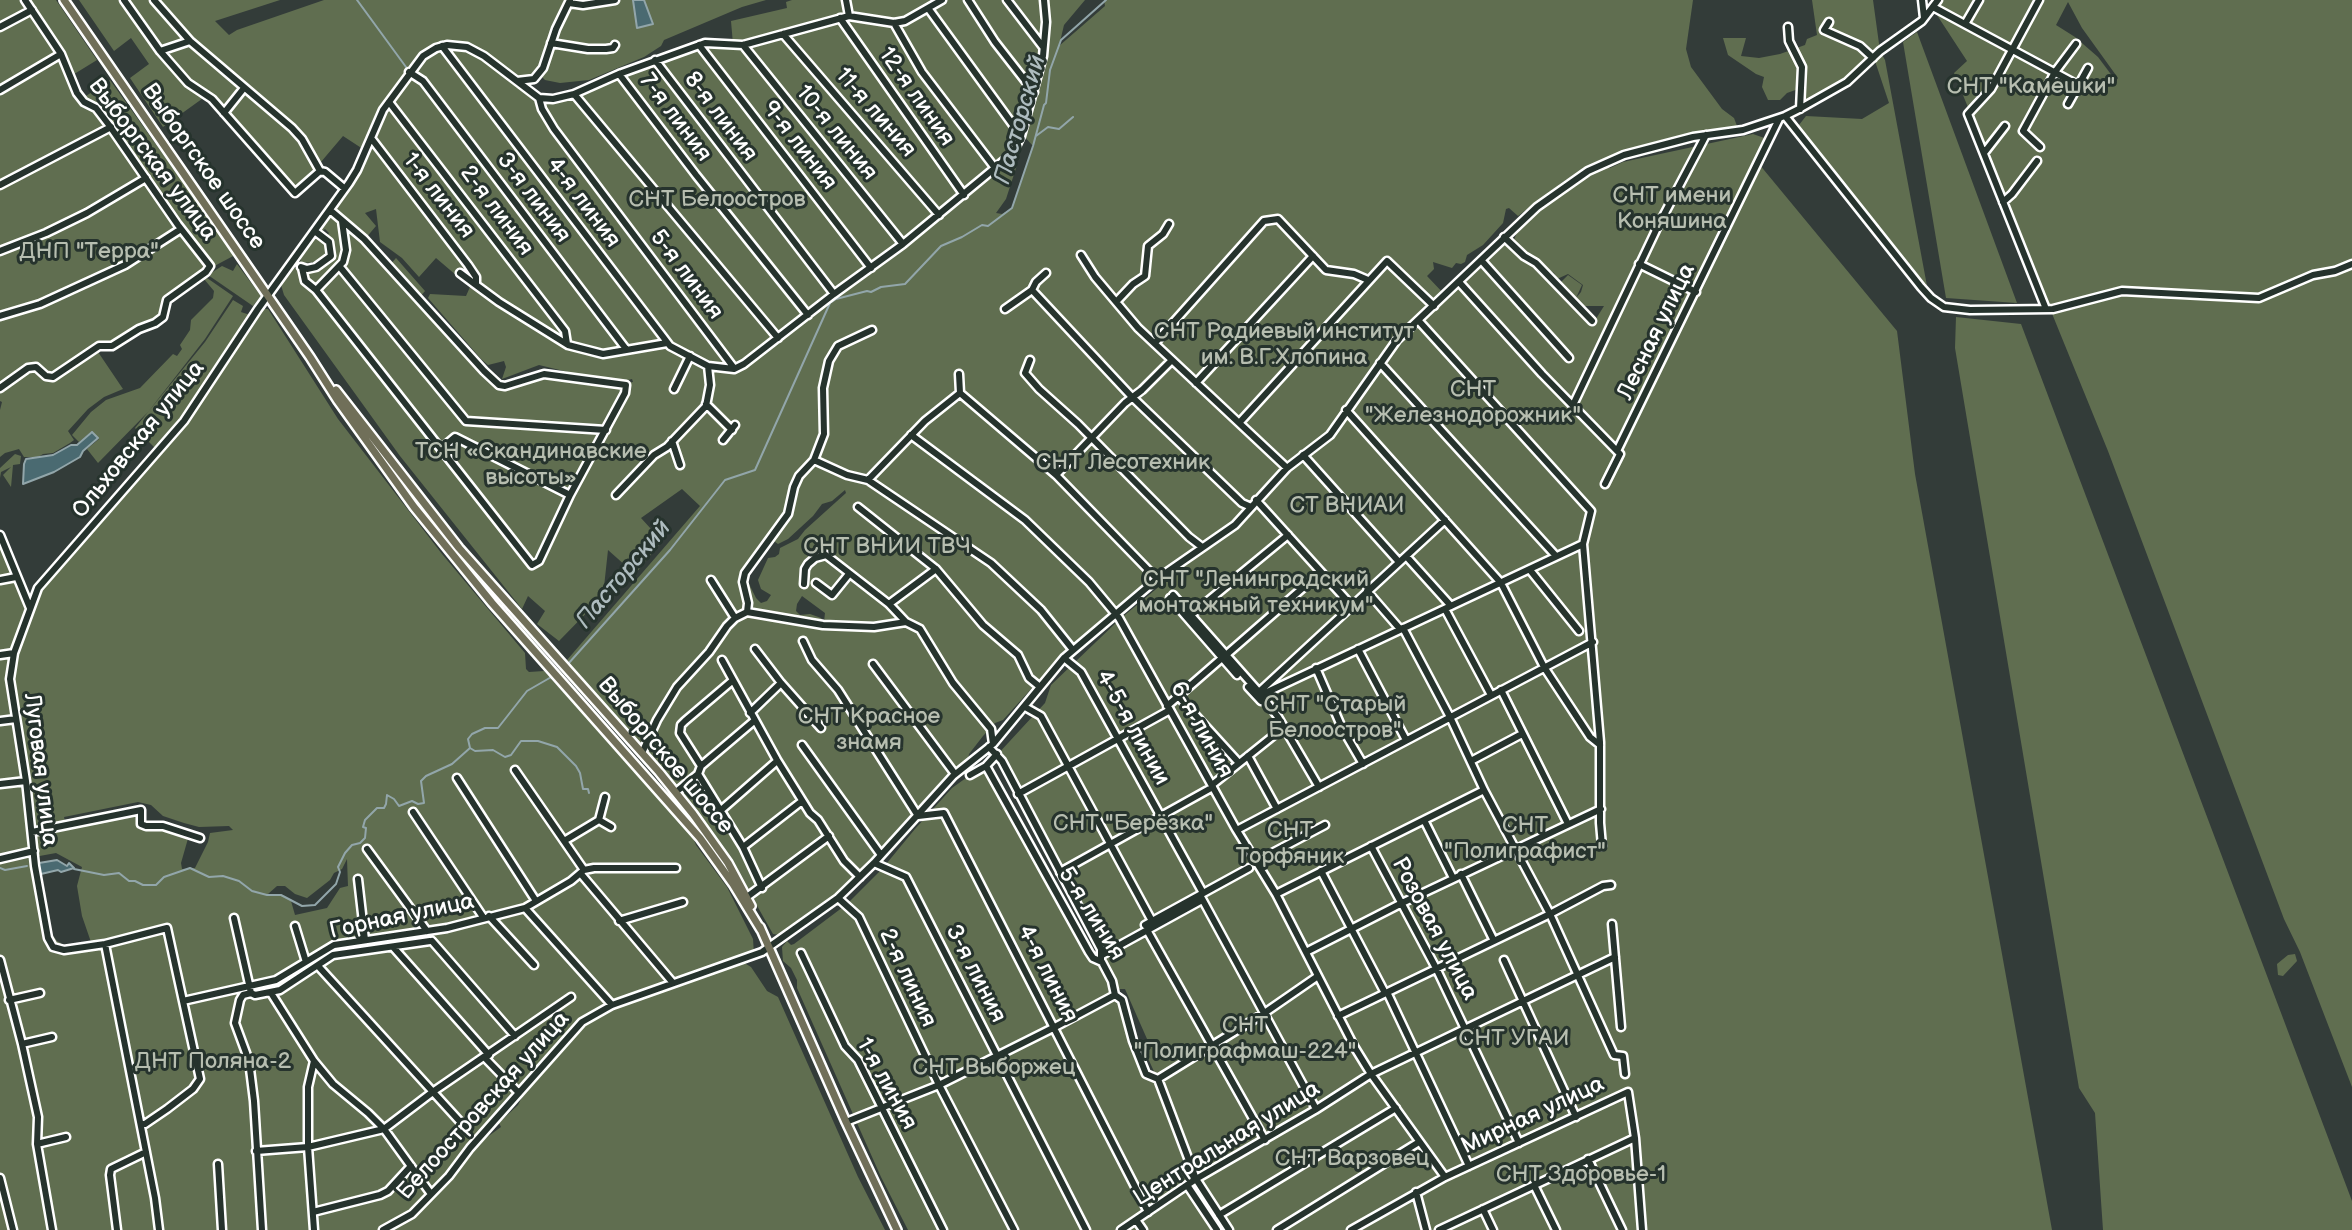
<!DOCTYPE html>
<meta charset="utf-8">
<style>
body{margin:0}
canvas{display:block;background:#333c39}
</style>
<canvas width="2352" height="1230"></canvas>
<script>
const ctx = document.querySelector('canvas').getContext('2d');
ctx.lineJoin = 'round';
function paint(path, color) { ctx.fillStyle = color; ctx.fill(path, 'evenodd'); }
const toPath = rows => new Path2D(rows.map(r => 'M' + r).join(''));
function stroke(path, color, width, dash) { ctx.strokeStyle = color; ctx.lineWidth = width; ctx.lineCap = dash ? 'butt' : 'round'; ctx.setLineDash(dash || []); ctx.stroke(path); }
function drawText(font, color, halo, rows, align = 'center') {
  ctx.font = font + ' "Balsamiq Sans",sans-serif'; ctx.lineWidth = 6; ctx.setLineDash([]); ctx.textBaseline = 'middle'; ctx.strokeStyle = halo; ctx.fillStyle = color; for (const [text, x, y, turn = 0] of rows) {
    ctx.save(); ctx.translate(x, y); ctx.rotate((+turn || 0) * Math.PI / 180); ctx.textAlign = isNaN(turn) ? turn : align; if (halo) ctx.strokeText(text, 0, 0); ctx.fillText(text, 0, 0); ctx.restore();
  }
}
const green = toPath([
 [0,0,56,0,97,60,71,76,83,98,110,80,235,255,207,270,167,300,163,317,112,346,96,349,123,389,104,397,88,409,68,431,74,440,70,443,53,453,43,454,38,457,24,457,19,449,5,453,0,457,0,410,2,402,0,401],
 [79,0,280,0,215,21,229,35,237,30,324,0,568,0,554,28,547,57,538,69,540,73,534,79,518,81,539,98,553,99,575,94,618,74,704,44,733,44,731,21,787,8,786,2,792,0,1085,0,1064,25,1059,46,1105,6,1104,0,1693,0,1686,49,1691,67,1722,109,1734,118,1737,126,1658,141,1601,160,1564,181,1518,216,1509,208,1506,209,1503,223,1483,245,1467,255,1465,262,1461,264,1456,263,1452,268,1433,262,1434,269,1427,276,1445,295,1505,238,1525,256,1536,263,1594,322,1604,306,1579,306,1571,298,1575,297,1559,284,1568,275,1582,285,1576,298,1581,292,1583,285,1568,274,1557,279,1554,273,1525,254,1513,242,1521,223,1565,187,1605,165,1610,168,1623,162,1753,134,1770,140,1759,164,1897,331,1915,474,2052,1230,908,1230,881,1177,797,988,797,980,791,968,783,961,782,947,787,941,791,945,794,944,847,904,882,869,915,829,952,788,980,768,987,767,1084,942,1093,958,1102,962,1114,992,1122,1000,1146,1073,1157,1078,1146,1054,1151,1048,1125,989,1119,989,1102,955,1202,900,1201,895,1102,949,1100,948,997,755,1045,703,1051,685,1120,619,1161,585,1158,579,1069,654,1060,657,1003,720,995,723,983,736,969,754,967,765,953,776,861,876,837,899,786,936,773,934,747,888,712,833,682,793,648,755,650,744,647,742,637,742,567,660,700,506,682,489,641,518,662,541,635,574,608,550,603,596,559,641,537,624,545,611,528,596,522,609,400,456,284,295,281,285,291,268,317,269,332,256,332,248,326,238,329,233,325,229,320,233,319,231,329,214,332,217,338,211,335,206,345,191,350,189,349,183,366,151,343,136,315,169,309,182,295,193,206,96,163,127,130,78,149,64,131,38,114,51],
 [1022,134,1033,146,1012,208,1002,214,996,213,1006,199,1017,165,1014,151],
 [376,209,380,242,402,258,419,277,436,258,470,287,466,296,430,294,428,298,481,359,488,365,504,361,506,367,502,379,539,365,601,380,624,381,632,379,633,382,623,383,544,374,505,386,499,385,484,371,419,298,425,291,396,258,389,266,365,239,376,226,365,213],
 [845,490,846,493,805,530,798,539,780,548,779,554,775,557,768,558,758,580,761,589,771,595,767,601,761,603,756,598,748,582,746,586,751,600,748,612,743,582,744,575,771,539,778,544,788,539,813,516,822,504,832,501],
 [802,596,825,613,824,622,821,618,810,614,800,615,796,611,797,604],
 [572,0,766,0,742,7,664,40,661,46,644,57,589,80,560,83,545,80,541,76],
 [1812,0,1873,0,1880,51,1885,60,1927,286,1811,145,1799,125,1806,116,1862,119,1889,103,1874,58,1851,78,1801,108,1801,88,1787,93,1780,100,1768,100,1762,87,1764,77,1756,74,1728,55,1723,38,1746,38,1741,56,1759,58,1780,54,1805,45,1807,39,1817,35],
 [1933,0,2352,0,2352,1087,2300,952,2284,919,2108,451,1954,73,1967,61,1933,9],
 [2068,2,2082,28,2118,78,2116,81,2098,57,2075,37,2056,25],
 [1917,32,2017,303,1946,298,1903,42],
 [316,235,328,242,328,253,319,262,300,263,301,258],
 [237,264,261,296,253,306,208,275,222,266,233,271],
 [207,278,233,296,205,339,148,412,98,463,87,449,99,439,92,431,79,442,72,435,91,412,106,400,140,388,173,354,177,356,182,349,180,345,190,330,191,320,213,298,214,291,204,279],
 [233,300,243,306,241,312,253,316,258,309,268,309,338,419,442,554,525,653,526,669,529,672,544,671,691,833,696,845,727,887,753,939,754,954,741,961,751,967,767,991,778,997,858,1177,885,1230,393,1230,415,1215,452,1178,479,1143,501,1127,499,1123,518,1105,522,1097,548,1063,411,1214,383,1230,0,1230,0,535,23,592,33,600,37,590,157,450,135,428,205,342],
 [138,802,151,805,163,816,184,823,199,827,229,826,233,830,210,833,208,842,195,868,182,869,181,863,189,835,164,829,138,829,136,812,66,826,64,817],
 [56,853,82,867,77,886,82,916,92,945,70,949,68,945,61,946,61,943,57,941,51,933,50,926,46,927,45,923,50,921,41,908,46,906,42,886,38,887,34,857],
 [347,859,348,886,340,888,327,908,295,915,291,901,281,895,268,894,277,886,285,886,295,894,307,898,330,880,334,873,342,869],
 [1956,317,2021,324,2352,1201,2352,1230,2103,1230,2095,1113,2079,1088,1955,348],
 [15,454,21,456,20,464,13,465,11,487,3,475,11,467,1,472,0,478,0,468],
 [2295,954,2297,961,2283,976,2278,975,2277,964,2288,955]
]);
const water = toPath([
 [633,0,644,0,653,24,637,28,633,0],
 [92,432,98,438,83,451,80,457,54,472,23,484,24,464,26,459,53,455,71,445,77,445,92,432],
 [57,860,67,866,69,863,74,868,61,872,58,870,41,874,38,872,39,863,57,860]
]);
const stream = toPath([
 [357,0,406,67],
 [1036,136,1048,127,1059,129,1073,117],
 [568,664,670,550,725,480,755,470,830,303,836,299,867,291,871,292,881,287,905,284,941,246,962,237,982,225,988,226,1012,208,1033,146,1044,105,1046,103,1050,70,1061,40,1106,0],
 [470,748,475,751,493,750,505,757,511,755,521,741,538,741,557,747,576,766,580,773,583,789,588,789,589,793],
 [0,868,5,870,27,866],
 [74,869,104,875,119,873,129,881,135,881,143,885,156,885,164,877,190,868,209,877,223,876,239,881,252,891,267,895,281,895,302,906,315,905,336,884,340,872,338,867,345,853,352,845,360,843,365,838,366,828,363,827,365,820,377,808,384,808,386,804,387,795,394,799,399,806,412,801,418,804,424,803,421,781,426,776,452,764,470,748,468,739,472,734,485,728,498,728,527,691,553,676]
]);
const minor = toPath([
 [124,0,160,51,188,83,212,99,295,193,320,171],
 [154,0,190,41,292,128,302,139,320,171,325,172,344,188],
 [968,0,995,42,1034,92],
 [1007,0,1043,47],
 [1922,0,1924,18],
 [2039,0,1991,89,1968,114,2046,309],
 [569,3,583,5,615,0],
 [1933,7,2078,85],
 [928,8,1021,136],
 [849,16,894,23,905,21,942,0],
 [840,18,964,195],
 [1829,22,1824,30,1860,46,1873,58],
 [894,23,922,72,995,168],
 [1965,24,1979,0],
 [0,27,32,10],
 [1788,27,1789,41,1802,67,1800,109],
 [783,34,939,215],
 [551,43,588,49,606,49,613,48,615,45],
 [699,45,871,268],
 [743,45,903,244],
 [442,46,670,346,708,366,734,369,744,364,834,294,903,244,1013,153,1021,136,1043,56,1046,22,1044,0],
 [160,51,190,41],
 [655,60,834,294],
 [409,72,423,81,626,349],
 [619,74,696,175,808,315],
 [517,81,534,79,543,68,556,29,570,0],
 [0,90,61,54],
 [574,94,778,338],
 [539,98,542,109,554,129,734,368],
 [389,102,565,331,567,344],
 [2068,104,2088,68],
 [224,113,244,88],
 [1785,116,1921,287,1931,298,1944,307,1970,310,2053,309,2122,291,2259,298,2313,275,2335,271,2352,264],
 [371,138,468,265,476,277,476,285,499,302,568,345,603,354,667,343],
 [2040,147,2023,131,2055,72,2076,44],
 [1984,153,2005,126],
 [0,185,111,127],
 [2003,202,2012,194,2037,161],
 [1504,237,1524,256,1536,263,1592,321],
 [0,251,46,233,87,213,146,178],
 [1081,255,1095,277,1138,328,1287,468],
 [1481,260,1569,358],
 [1639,264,1696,292],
 [301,267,307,269,316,267,331,256,329,242,316,232],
 [340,267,466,421,606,430],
 [302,268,305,281,316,290,532,565,539,561,570,495,625,393,626,385,544,374,505,386,499,385,484,371,364,239,330,210],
 [460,273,476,285],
 [1459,282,1542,374,1617,451],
 [316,290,343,262,346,250,342,221],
 [1032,290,1131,396,1242,503,1251,507],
 [1116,302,1133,284,1145,276,1148,246,1163,234,1169,224],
 [1005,309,1032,290,1036,282,1046,273],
 [0,316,40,304,125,265,181,229],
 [1418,320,1591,511,1583,544,1600,742,1600,823,1602,846],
 [1155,343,1264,221,1278,219,1326,270,1354,274,1368,280],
 [1030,360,1025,373,1039,389,1078,424,1189,537,1202,547],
 [1380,363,1556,556],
 [959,374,960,393],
 [1196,383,1313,256],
 [0,388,28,368,36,367,46,376,53,377,99,346,112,346,139,329,155,323,163,317,167,300,206,272,210,266,178,225,109,125,96,108,84,102,77,93,61,54,25,0],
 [674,389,690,356],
 [960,393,1056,475,1157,579],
 [706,404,732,430],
 [1573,405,1658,226,1706,135],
 [1346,410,1501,583,1544,667,1590,737,1600,745],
 [1240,422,1387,261,1434,306],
 [911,435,1025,520,1089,582,1119,618,1236,829,1276,894,1355,1048,1371,1074,1445,1177],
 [723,440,735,425],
 [672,441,680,465],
 [442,448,455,437,570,495],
 [1303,455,1399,562],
 [814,460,847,475,868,480,991,563,1041,610,1073,650],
 [1056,475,1125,403,1142,390,1172,360],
 [868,480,925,421,960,393],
 [1605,484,1620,454,1617,451,1779,119],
 [616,495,654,455,667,447,706,406,710,385,708,366],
 [1256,500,1351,605],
 [858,507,936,569,983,625,1018,655,1029,678,1040,687],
 [0,535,30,608],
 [1406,556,1451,606],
 [1530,570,1579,631],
 [0,580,16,577],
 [711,580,735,618],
 [816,583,832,595,849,574],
 [804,584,805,569,808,564,815,558,826,555,889,604,906,622,920,629,953,683,991,729,993,744],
 [1367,591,1400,629],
 [1173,595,1258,691,1278,717,1319,787],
 [1170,598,1237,675],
 [889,604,936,569],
 [1445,609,1491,695],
 [747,612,823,625,874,627,906,622],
 [1191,615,1288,535],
 [1403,628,1450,717,1484,790,1550,914,1614,1055,1623,1056,1625,1074],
 [803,641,812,660,838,690,918,816,944,813,1148,1212],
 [755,649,781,683,821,728],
 [1358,649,1406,740],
 [0,655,14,653],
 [1226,655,1321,572],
 [1064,658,1081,672,1203,893],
 [722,660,777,760,810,813,818,820,844,861,860,877],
 [873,664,955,774],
 [1316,668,1342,728,1363,764],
 [732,681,685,721,681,725,680,733,701,766,698,774,743,847,762,888],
 [1248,687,1261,701],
 [1501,690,1568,824],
 [1259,692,1445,520],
 [1261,695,1583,544],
 [1178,696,1239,763],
 [1167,706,1222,658],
 [1025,707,1041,716,1152,921],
 [750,713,781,683],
 [0,721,16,719],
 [802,745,881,855],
 [989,747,1002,761,1101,949,1101,961],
 [642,753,657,720,677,687,709,652,727,626,735,618,747,612,748,603,743,582,745,573,788,514,794,487,799,476,814,460,824,434,823,388,829,361,838,346,872,330],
 [1248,756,1277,809],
 [1471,761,1522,734],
 [701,766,754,721],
 [986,766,1089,952,1093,958,1102,962,1112,981,1115,995,1122,1000,1133,1041,1146,1074,1158,1079],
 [515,770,584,870],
 [970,775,986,766,997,754],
 [457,778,536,901],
 [0,784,26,781],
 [1212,785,1283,728],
 [676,792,698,774],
 [1018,794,1170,710],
 [720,811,777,761],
 [413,812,483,917],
 [599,820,611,827],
 [1424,820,1453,878],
 [1237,830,1593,642],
 [32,832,141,810,141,824,146,826,163,826,200,838],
 [564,841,599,820,605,797],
 [1371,846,1437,970,1519,1143],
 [743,847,802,801],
 [367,849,427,931],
 [0,859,34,851],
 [1255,862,1325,825],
 [874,863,906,877,1086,1230],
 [584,870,594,868,676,868],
 [1321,871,1385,993],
 [1060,872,1213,787],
 [581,874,673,983],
 [1461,874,1494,941],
 [358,879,365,940],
 [1276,894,1484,790],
 [1200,895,1316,1109],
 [747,897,829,836],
 [838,898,859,917,939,1085,1014,1230],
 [525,908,612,1005],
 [489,916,534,965],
 [234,918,251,993,255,995,280,990,333,955,430,941],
 [619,921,683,902],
 [1612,924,1621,1027],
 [1145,925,1249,868],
 [295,926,306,962],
 [1147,930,1265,1140],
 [432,941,515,1036],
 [105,944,155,1198,159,1230],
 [393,947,489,1055],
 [1306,952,1402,903,1601,809],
 [801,953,845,1046,858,1060,943,1230],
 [1102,955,1202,900],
 [0,960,22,1044,38,1117,37,1144,52,1230],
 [1504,960,1576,1117],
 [319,967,464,1126],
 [1387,992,1469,1166],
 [251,993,243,995,240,1000,235,1023,249,1061,254,1101,262,1230],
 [271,993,314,1061,333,1084,368,1113,384,1129,431,1194],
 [9,1000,40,993],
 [183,1001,276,980,334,945,447,928,525,908,571,881,584,870],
 [1338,1016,1550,914,1603,886,1611,885],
 [22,1044,52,1037],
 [485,1058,519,1093],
 [314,1061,308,1087,308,1147,314,1230],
 [1158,1079,1263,1014,1318,976],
 [1158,1079,1196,1179,1229,1230],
 [846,1122,939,1085,1055,1027,1115,995],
 [141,1124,145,1124,167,1109,193,1089,200,1079,167,928,105,944,64,950,53,947,48,938,35,866,26,781,10,679,14,653,38,588,184,421,258,309,349,183,357,170,383,110,423,56,436,48,447,45,467,47,484,56,539,98,553,99,574,94,619,74,705,43,743,45,849,16,846,0],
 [37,1144,66,1137],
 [256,1151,308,1147,384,1129,434,1091,571,997],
 [1588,1159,1622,1230],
 [218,1164,222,1230],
 [0,1178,13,1230],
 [1187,1185,1217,1230],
 [1534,1185,1556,1230],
 [1416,1192,1426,1230],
 [1483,1209,1493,1230],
 [313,1212,380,1195,388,1191,411,1166],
 [1219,1215,1396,1108],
 [1136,1220,1143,1230],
 [117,1230,110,1175,111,1169,146,1152],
 [383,1230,412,1214,449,1176,470,1148,582,1022,612,1005,762,952,838,898,874,863,953,776,993,744,1064,658,1157,579,1235,525,1287,468,1330,435,1397,340,1537,207,1588,171,1624,155,1693,137,1743,130,1785,116,1801,108,1847,82,1880,51,1922,21,1938,0],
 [1121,1230,1196,1179,1315,1110,1371,1074,1615,957],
 [1277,1230,1419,1142],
 [1351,1230,1445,1177,1628,1092,1635,1138,1642,1230],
 [1439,1230,1635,1138]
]);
const major = toPath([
 [64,0,310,357,338,401,414,507,492,603,700,838,733,884,761,930],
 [336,390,459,548,659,772,693,814,728,863,751,906],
 [760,927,846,1122,897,1230]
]);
const parkNames = [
 ["СНТ \"Камешки\"",2031,87],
 ["СНТ имени",1672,196],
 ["Коняшина",1672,222],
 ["СНТ Белоостров",717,200],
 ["ДНП \"Терра\"",89,252],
 ["СНТ Радиевый институт",1284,332],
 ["им. В.Г.Хлопина",1284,358],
 ["СНТ",1473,390],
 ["\"Железнодорожник\"",1473,416],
 ["ТСН «Скандинавские",531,452],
 ["высоты»",531,478],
 ["СНТ Лесотехник",1123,463],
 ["СТ ВНИАИ",1347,506],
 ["СНТ ВНИИ ТВЧ",887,547],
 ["СНТ \"Ленинградский",1256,580],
 ["монтажный техникум\"",1256,606],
 ["СНТ \"Старый",1335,705],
 ["Белоостров\"",1335,731],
 ["СНТ Красное",869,717],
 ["знамя",869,743],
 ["СНТ \"Берёзка\"",1133,824],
 ["СНТ",1525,826],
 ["\"Полиграфист\"",1525,852],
 ["СНТ",1290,831],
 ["Торфяник",1290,857],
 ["СНТ",1245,1026],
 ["\"Полиграфмаш-224\"",1245,1052],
 ["СНТ УГАИ",1514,1039],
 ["ДНТ Поляна-2",213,1062],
 ["СНТ Выборжец",994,1068],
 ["СНТ Варзовец",1352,1159],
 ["СНТ Здоровье-1",1581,1175]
];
const streetNames = [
 ["12-я линия",916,97,55],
 ["11-я линия",875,113,49],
 ["8-я линия",720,117,53],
 ["7-я линия",675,118,53],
 ["10-я линия",836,133,51],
 ["9-я линия",799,146,52],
 ["Выборгская улица",152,160,53],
 ["Выборгское шоссе",203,167,55],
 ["1-я линия",438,196,52],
 ["3-я линия",533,198,53],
 ["4-я линия",583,203,53],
 ["2-я линия",496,211,53],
 ["5-я линия",686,275,53],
 ["Лесная улица",1657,332,-64],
 ["Ольховская улица",139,440,-51],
 ["4-5-я линии",1132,728,61],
 ["6-я линия",1201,730,61],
 ["Выборгское шоссе",665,756,50],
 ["Луговая улица",40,770,83],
 ["5-я линия",1091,914,58],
 ["Горная улица",402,917,-12],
 ["Розовая улица",1434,929,62],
 ["3-я линия",975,974,63],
 ["4-я линия",1047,974,63],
 ["2-я линия",907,978,65],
 ["1-я линия",886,1084,61],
 ["Белоостровская улица",484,1106,-48],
 ["Мирная улица",1533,1116,-25],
 ["Центральная улица",1227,1144,-32]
];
const waterNames = [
 ["Пасторский",1021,120,-74],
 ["Пасторский",624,575,-50]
];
paint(green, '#606e50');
paint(water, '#4a6a71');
stroke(water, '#92a6aa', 2);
stroke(stream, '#92a6aa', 2);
stroke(minor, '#fff', 11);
stroke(major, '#fff', 12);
stroke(minor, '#26332d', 6);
stroke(major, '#706f59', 7);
drawText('23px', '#b7beb0', '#26332d', parkNames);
drawText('23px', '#fff', '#26332d', streetNames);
drawText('italic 24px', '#aebcbf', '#26332d', waterNames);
</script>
